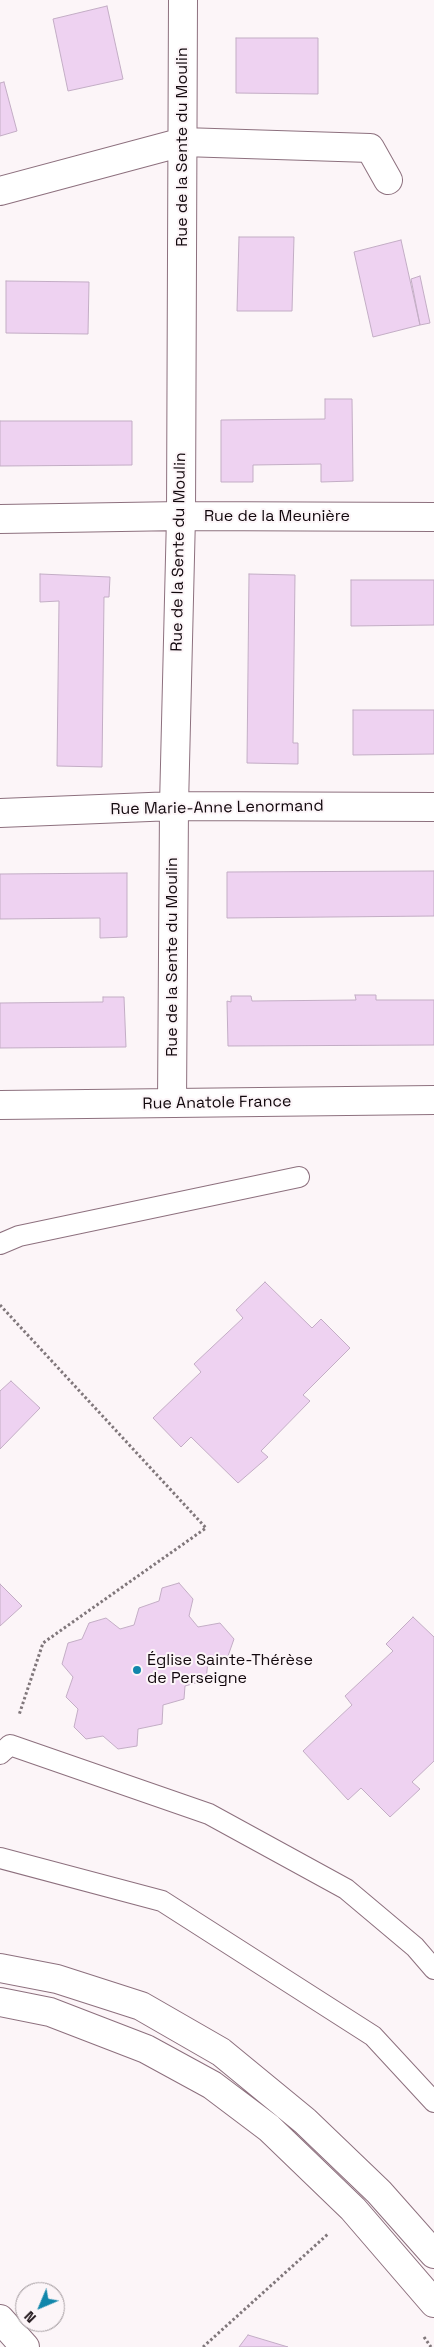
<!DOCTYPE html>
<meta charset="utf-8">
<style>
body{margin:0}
#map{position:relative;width:434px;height:2347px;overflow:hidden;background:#fcf5f8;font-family:"Space Grotesk",sans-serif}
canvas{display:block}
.north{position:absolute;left:15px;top:2282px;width:50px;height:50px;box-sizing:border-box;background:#fcf5f8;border:1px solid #9e969a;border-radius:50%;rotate:225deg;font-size:14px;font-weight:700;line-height:20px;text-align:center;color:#12080d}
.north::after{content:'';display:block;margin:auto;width:18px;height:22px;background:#1186ab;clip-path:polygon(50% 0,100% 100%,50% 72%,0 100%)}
</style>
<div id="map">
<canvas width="434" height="2347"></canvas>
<div class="north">N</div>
</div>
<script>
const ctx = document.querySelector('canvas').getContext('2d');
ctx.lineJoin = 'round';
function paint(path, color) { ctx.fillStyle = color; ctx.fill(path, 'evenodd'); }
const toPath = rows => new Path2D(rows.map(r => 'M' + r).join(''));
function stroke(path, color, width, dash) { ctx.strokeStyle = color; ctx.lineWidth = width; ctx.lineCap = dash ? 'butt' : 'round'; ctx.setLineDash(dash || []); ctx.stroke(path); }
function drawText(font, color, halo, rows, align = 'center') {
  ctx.font = font + ' "Space Grotesk",sans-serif'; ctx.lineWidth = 4; ctx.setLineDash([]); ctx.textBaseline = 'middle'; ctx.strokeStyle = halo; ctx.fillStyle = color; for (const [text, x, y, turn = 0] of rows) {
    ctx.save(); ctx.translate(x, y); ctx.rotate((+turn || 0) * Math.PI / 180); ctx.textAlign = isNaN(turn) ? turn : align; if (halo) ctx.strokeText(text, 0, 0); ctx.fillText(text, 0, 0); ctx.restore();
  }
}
const building = toPath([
 [107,6,123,79,68,91,53,19,107,6],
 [236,38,318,38,318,94,236,93,236,38],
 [4,82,17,131,0,136,0,83,4,82],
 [239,237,294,237,292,311,237,311,239,237],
 [401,240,420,325,373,337,354,252,401,240],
 [420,276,430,323,420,325,411,279,420,276],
 [6,281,89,282,88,334,6,333,6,281],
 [325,399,352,399,353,481,321,482,321,464,253,465,253,482,221,482,221,420,325,419,325,399],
 [0,421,132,421,132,465,0,466,0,421],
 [40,574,110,577,109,597,104,597,102,767,57,766,59,601,40,602,40,574],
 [249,574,295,575,293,743,298,743,298,764,247,763,249,574],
 [351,580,434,580,434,625,351,626,351,580],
 [353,710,434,710,434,754,353,755,353,710],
 [434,871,434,916,227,918,227,872,434,871],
 [127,873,127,937,100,938,100,918,0,919,0,874,127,873],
 [355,995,376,995,376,1000,434,1000,434,1045,228,1046,227,1001,231,1002,231,996,251,996,252,1001,356,1000,355,995],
 [103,997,124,997,126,1047,0,1048,0,1003,103,1002,103,997],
 [265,1282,312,1328,321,1319,350,1348,303,1395,310,1401,261,1451,268,1457,238,1483,191,1437,181,1447,153,1418,201,1372,194,1364,243,1318,236,1310,265,1282],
 [11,1381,40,1408,0,1449,0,1391,11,1381],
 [179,1583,193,1599,189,1616,198,1627,220,1623,234,1639,228,1656,208,1661,206,1680,185,1686,184,1699,163,1705,162,1724,138,1729,137,1746,118,1749,103,1736,86,1739,74,1727,78,1709,66,1697,73,1677,62,1664,68,1643,82,1639,89,1623,106,1618,120,1629,134,1625,139,1608,159,1601,162,1588,179,1583],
 [0,1584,22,1606,0,1626,0,1584],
 [413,1617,434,1637,434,1761,412,1782,420,1789,390,1817,361,1788,348,1800,303,1751,352,1705,345,1696,393,1651,386,1644,413,1617],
 [248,2335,288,2347,239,2347,248,2335]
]);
const path = toPath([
 [0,1305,206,1528,43,1643,19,1715],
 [424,2337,431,2347],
 [203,2347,328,2234]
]);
const lane = toPath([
 [0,1244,19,1236,299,1177],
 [0,1754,10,1745,209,1814,346,1889,415,1947,434,1969],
 [0,1858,162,1901,373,2036,434,2102]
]);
const street = toPath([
 [0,191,183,142,370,148,388,180],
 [0,519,181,516,434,517],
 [0,813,174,806,434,807],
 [172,1103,174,806,181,516,183,0],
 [0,1105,434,1100],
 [0,1968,57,1979,141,2006,221,2052,305,2121,379,2192,434,2254],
 [0,2002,50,2012,146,2049,212,2085,269,2128,353,2209,434,2303],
 [0,2319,25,2347]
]);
const markers = [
 [137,1670,5,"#1186ab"]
];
const streetNames = [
 ["Rue de la Sente du Moulin",183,147,-90],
 ["Rue de la Meunière",277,517],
 ["Rue de la Sente du Moulin",179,552,-89],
 ["Rue Marie-Anne Lenormand",217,808,-1],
 ["Rue de la Sente du Moulin",173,957,-90],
 ["Rue Anatole France",217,1103,-1]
];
const poiNames = [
 ["Église Sainte-Thérèse",147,1661],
 ["de Perseigne",147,1679]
];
paint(building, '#eed2f1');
stroke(building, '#c3adc5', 1);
stroke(lane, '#8d707e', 22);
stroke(street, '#8d707e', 30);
stroke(path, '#80777b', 3, [2.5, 2.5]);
stroke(lane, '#fff', 20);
stroke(street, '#fff', 28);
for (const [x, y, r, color] of markers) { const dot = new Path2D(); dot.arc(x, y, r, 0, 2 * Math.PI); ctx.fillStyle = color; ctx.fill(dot); stroke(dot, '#fcf5f8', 2); }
drawText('16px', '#12080d', '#fcf5f8', streetNames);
drawText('16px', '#12080d', '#fcf5f8', poiNames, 'left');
</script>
